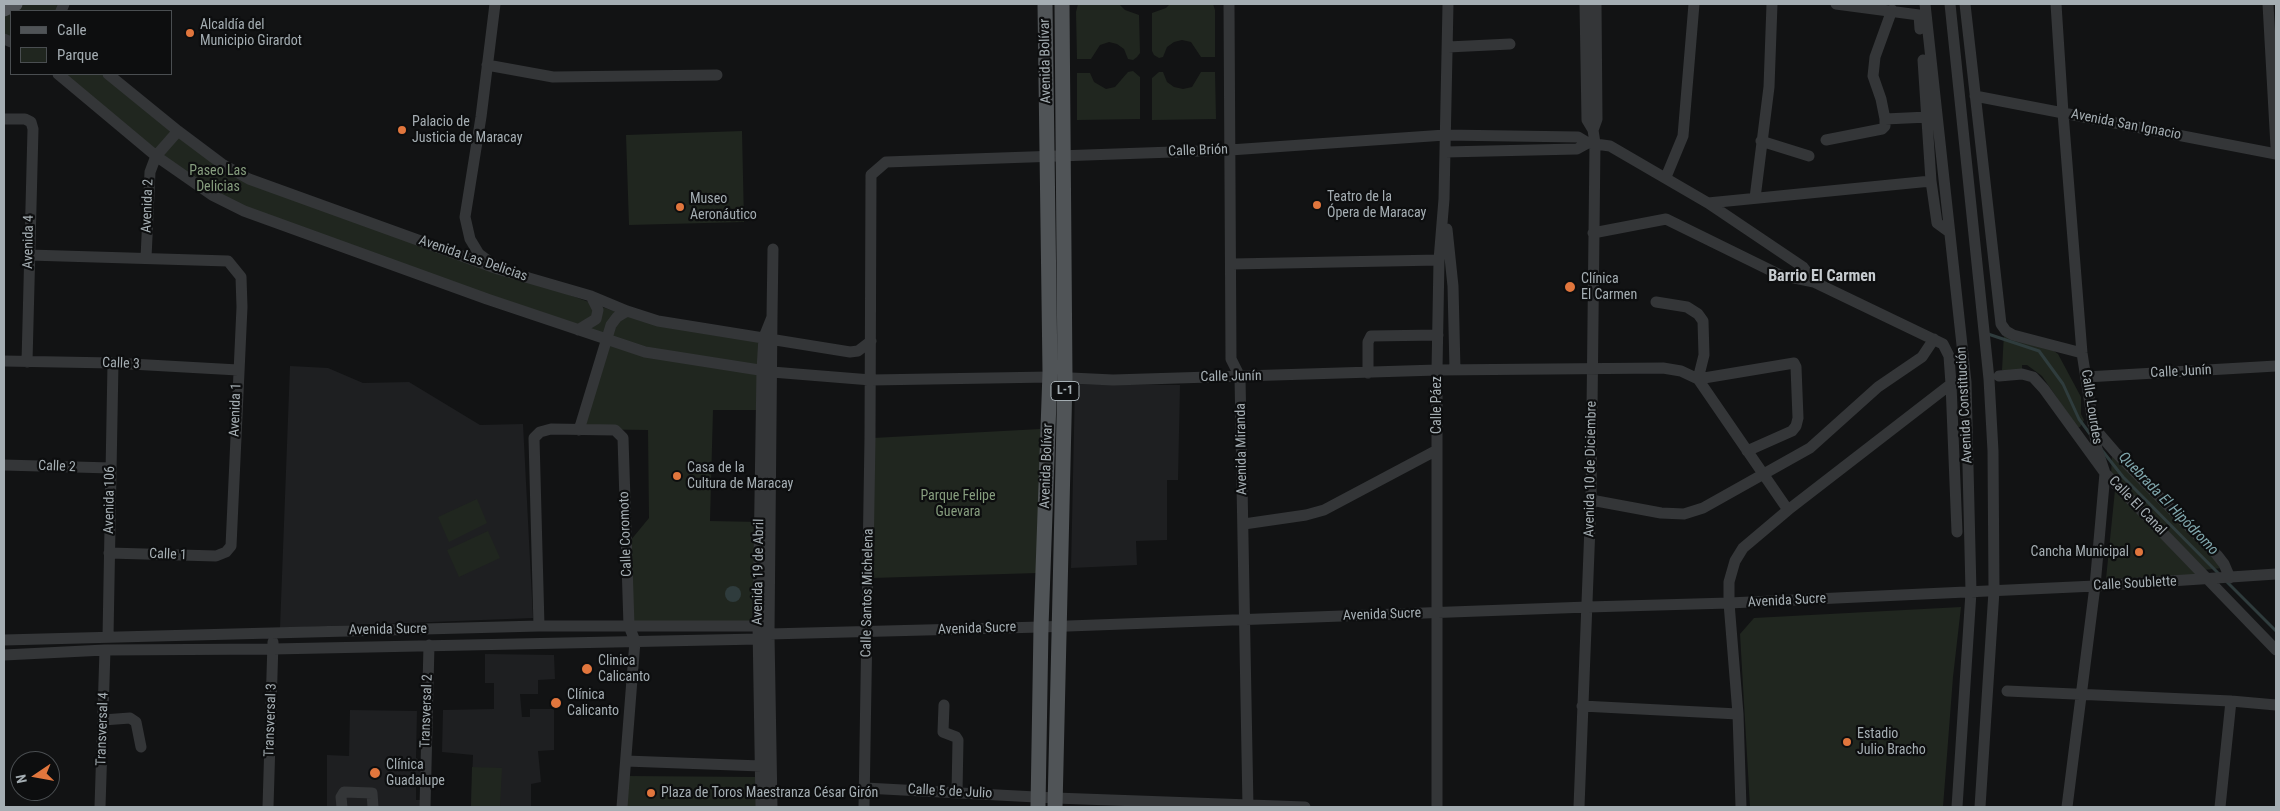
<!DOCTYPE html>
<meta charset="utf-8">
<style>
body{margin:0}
#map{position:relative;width:2280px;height:811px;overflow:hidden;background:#121314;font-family:"Roboto Condensed",sans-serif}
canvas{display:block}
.frame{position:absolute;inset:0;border:5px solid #a5aeb3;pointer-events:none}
.legend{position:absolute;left:10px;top:10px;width:162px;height:65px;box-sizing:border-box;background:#0d0e0f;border:1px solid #4a4e51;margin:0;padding:6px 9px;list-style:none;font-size:15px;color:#a5aeb3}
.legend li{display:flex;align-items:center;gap:10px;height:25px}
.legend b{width:25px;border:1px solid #4a4e51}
.north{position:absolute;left:10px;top:751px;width:50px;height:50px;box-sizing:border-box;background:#0d0e0f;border:1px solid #4a4e51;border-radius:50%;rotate:258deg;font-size:14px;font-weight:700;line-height:20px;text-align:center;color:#a5aeb3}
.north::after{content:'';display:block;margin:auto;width:18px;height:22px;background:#e1763d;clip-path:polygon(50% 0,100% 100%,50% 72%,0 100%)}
</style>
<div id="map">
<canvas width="2280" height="811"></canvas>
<div class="frame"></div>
<ul class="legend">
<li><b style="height:6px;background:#505457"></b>Calle</li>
<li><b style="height:14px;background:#20261f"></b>Parque</li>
</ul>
<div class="north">N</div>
</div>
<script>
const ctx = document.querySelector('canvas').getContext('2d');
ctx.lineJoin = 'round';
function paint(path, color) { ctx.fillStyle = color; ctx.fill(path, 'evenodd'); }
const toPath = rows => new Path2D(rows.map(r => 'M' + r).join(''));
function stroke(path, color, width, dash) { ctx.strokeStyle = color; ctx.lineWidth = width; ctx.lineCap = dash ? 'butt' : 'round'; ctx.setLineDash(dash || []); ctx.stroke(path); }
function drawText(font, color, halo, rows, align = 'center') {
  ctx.font = font + ' "Roboto Condensed",sans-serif'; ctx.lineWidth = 4.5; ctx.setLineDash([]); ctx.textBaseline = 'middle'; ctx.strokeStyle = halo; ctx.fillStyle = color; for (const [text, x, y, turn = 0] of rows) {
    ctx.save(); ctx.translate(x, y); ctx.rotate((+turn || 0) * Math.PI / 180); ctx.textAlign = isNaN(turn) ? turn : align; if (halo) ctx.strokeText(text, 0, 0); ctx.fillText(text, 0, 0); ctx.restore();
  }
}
const built = toPath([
 [290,366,328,368,363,383,409,382,480,425,523,424,533,618,280,628],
 [1075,384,1180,385,1178,480,1167,480,1167,540,1136,541,1137,565,1071,568],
 [485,654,554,655,555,679,538,680,538,694,520,694,522,717,530,717,530,709,554,709,554,750,538,751,541,782,531,784,531,807,471,807,473,755,442,752,443,710,494,709,494,683,485,683],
 [350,710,417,711,416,758,423,762,422,784,416,784,416,800,422,800,422,807,327,807,327,755,349,756]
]);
const green = toPath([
 [4,4,64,4,61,11,11,11,11,42,4,39],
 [1078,4,1119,4,1125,10,1139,15,1140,53,1137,57,1133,60,1128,59,1124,49,1117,44,1109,42,1100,45,1091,59,1077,59,1076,12],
 [1170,4,1213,4,1215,10,1215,57,1201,57,1191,42,1182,40,1174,42,1167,47,1163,57,1159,58,1154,55,1152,51,1152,13,1166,8],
 [1133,71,1140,77,1140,119,1077,120,1077,73,1090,73,1094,82,1106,89,1115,87,1128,72],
 [1159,72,1163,72,1167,82,1174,87,1183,89,1192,87,1201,72,1215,72,1216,119,1152,120,1152,78],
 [58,74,108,74,243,176,630,317,764,339,761,410,713,410,710,521,760,522,758,626,629,626,626,546,649,518,648,430,579,429,602,341,212,195],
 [742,131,744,222,629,225,626,135],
 [2004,333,2049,347,2058,354,2081,397,2081,414,2084,420,2080,427,2077,427,2042,376,2027,365,2022,365,2022,371,2002,370],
 [1040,429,1041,486,1038,573,872,578,873,438],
 [2112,453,2223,568,2203,570,2111,476],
 [2115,490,2197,575,2106,579],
 [477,499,487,523,449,542,438,517],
 [488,531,500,558,459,577,447,550],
 [1961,607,1953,677,1943,807,1750,807,1740,634,1754,618],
 [472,767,502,768,500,807,471,807],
 [629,776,757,777,757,807,626,807]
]);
const water = toPath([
 '725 594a8 8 0 1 1 16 0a8 8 0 1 1-16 0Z'
]);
const stream = toPath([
 [1988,334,2039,351,2063,384,2079,419,2090,434],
 [2101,449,2123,477,2220,575],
 [2226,581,2276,631]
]);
const minor = toPath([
 [1229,4,1231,359,1240,377,1248,807],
 [1836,4,1919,15,1920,29],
 [1925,4,1966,382,1971,592,1957,807],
 [1950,4,1989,379,1993,451,1994,591,1980,807],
 [1965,4,2001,324,2006,331,2013,335,2082,353],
 [2056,4,2063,113,2082,353,2097,449,2105,473,2095,586,2067,807],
 [2268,4,2276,147],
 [61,11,64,4],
 [4,39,11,42],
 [1448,47,1510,44],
 [1923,60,1931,181,1937,223,1948,231],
 [487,65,553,77,717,75],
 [58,74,156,156,212,195,244,211,487,299,645,352,772,372,871,380,1050,377,1113,380,1437,370,1663,368,1681,371,1698,379,1788,510],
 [108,74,178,131,222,164,249,179,498,269,591,296,627,311,658,321,850,352,858,351,871,341],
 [1975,96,2276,154],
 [4,119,25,119,31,122,33,129,27,362],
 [1885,119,1928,117],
 [1593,130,1597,119,1596,4],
 [1826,140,1882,129,1885,126,1885,119,1881,99,1873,76,1875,57,1892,10],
 [1761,141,1809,156],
 [1445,152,1577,149,1588,143],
 [1666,177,1683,136,1694,4],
 [1755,198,1769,87,1772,4],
 [1708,203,1931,181],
 [1447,229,1453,286,1455,370],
 [1593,233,1666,219,1780,275,1814,282,1943,344,1949,356,1951,384,1957,532],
 [29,255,228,261,241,277,242,307,231,546,226,552,216,556,109,553],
 [146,258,150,172,156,156,178,131],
 [491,263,479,254,470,239,465,217,481,117,495,4],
 [1232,264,1439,260],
 [1656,302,1687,307,1698,314,1703,321,1704,355,1698,379,1794,363,1796,367,1798,418,1796,426,1792,431,1747,451],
 [772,317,773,249],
 [578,330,596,319,598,310,591,296],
 [4,361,113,363,238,370],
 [1368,373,1368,342,1371,336,1438,335],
 [1999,376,2022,374,2033,377,2044,389,2105,473,2276,650],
 [2086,377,2276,366],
 [579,430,611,325,617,317,627,311],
 [2096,430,2115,452,2217,555,2224,564,2230,578],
 [4,465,111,468],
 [1591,500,1661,513,1684,514,1703,508,1810,448,1878,387,1922,357,1934,339],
 [1244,524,1306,515,1324,510,1437,450],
 [539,626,534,438,540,432,551,429,615,430,623,438,629,626,635,641,622,807],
 [108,637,113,363],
 [4,640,539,626,758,626,764,630],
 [4,655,105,650,273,649,759,639,769,634,1041,627,1588,607,1729,603,2095,586,2276,574],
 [2007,691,2231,701,2276,705],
 [944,705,943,732,956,737,958,740,957,793],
 [1582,706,1738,714],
 [103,720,130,718,136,722,141,747],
 [626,761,761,766],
 [865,788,1055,798,1305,807],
 [100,807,105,650],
 [268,807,273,642],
 [342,807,341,797,344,792,372,793,373,807],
 [425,807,429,645],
 [761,807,758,626,762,370,764,337,772,317,769,634,772,807],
 [864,807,870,438,871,175,886,162,1230,150,1445,135,1578,137,1588,143,1610,146,1708,203,1803,267,1814,282],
 [1437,807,1437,370,1439,260,1444,199,1448,4],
 [1579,807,1591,500,1595,143,1593,130,1587,120,1585,4],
 [1741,807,1738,714,1729,603,1729,582,1735,561,1743,548,1788,510,1951,384],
 [2220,807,2231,701]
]);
const major = toPath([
 [4,9,15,4],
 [1038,807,1041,627,1050,372,1045,4],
 [1055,807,1065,378,1062,4]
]);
const markers = [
 [190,33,5,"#e1763d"],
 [402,130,5,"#e1763d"],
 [1317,205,5,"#e1763d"],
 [680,207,5,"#e1763d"],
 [1570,287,6,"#e1763d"],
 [677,476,5,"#e1763d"],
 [2139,552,5,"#e1763d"],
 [587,669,6,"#e1763d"],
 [556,703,6,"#e1763d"],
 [1847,742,5,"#e1763d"],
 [375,773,6,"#e1763d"],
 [651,793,5,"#e1763d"]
];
const shields = [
 [1065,391,28]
];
const shieldNames = [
 ["L-1",1065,391]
];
const poiNames = [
 ["Alcaldía del",200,25],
 ["Municipio Girardot",200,41],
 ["Palacio de",412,122],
 ["Justicia de Maracay",412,138],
 ["Teatro de la",1327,197],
 ["Ópera de Maracay",1327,213],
 ["Museo",690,199],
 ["Aeronáutico",690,215],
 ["Clínica",1581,279],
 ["El Carmen",1581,295],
 ["Casa de la",687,468],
 ["Cultura de Maracay",687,484],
 ["Cancha Municipal",2129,552,"right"],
 ["Clinica",598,661],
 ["Calicanto",598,677],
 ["Clínica",567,695],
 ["Calicanto",567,711],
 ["Estadio",1857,734],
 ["Julio Bracho",1857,750],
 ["Clínica",386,765],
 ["Guadalupe",386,781],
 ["Plaza de Toros Maestranza César Girón",661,793]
];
const streetNames = [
 ["Avenida Bolívar",1046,61,-91],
 ["Avenida San Ignacio",2126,125,11],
 ["Calle Brión",1198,151,-2],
 ["Avenida 2",148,206,-88],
 ["Avenida 4",29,242,-89],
 ["Avenida Las Delicias",473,259,19],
 ["Calle 3",121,364,2],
 ["Calle Junín",2181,372,-3],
 ["Calle Junín",1231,377,-1],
 ["Calle Páez",1437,405,-90],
 ["Avenida Constitución",1965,405,-93],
 ["Calle Lourdes",2091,407,81],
 ["Avenida 1",236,410,-88],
 ["Avenida Miranda",1242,449,-91],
 ["Avenida Bolívar",1047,466,-88],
 ["Calle 2",57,467,2],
 ["Avenida 10 de Diciembre",1591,469,-89],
 ["Avenida 106",110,500,-89],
 ["Calle El Canal",2137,506,46],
 ["Calle Coromoto",626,534,-92],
 ["Calle 1",168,555,2],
 ["Avenida 19 de Abril",759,572,-89],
 ["Calle Soublette",2135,584,-3],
 ["Calle Santos Michelena",868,593,-89],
 ["Avenida Sucre",1787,601,-3],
 ["Avenida Sucre",1382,615,-2],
 ["Avenida Sucre",977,629,-2],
 ["Avenida Sucre",388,630,-1],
 ["Transversal 2",427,711,-88],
 ["Transversal 3",271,720,-88],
 ["Transversal 4",103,729,-88],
 ["Calle 5 de Julio",950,792,3]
];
const parkNames = [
 ["Paseo Las",218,171],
 ["Delicias",218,187],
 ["Parque Felipe",958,496],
 ["Guevara",958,512]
];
const waterNames = [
 ["Quebrada El Hipódromo",2168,504,46]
];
const quarterNames = [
 ["Barrio El Carmen",1822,277]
];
paint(built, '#1e1f21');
paint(green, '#20261f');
paint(water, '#2f3c3d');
stroke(stream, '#2f3c3d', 3);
stroke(minor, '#343638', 11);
stroke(major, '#505457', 15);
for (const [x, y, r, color] of markers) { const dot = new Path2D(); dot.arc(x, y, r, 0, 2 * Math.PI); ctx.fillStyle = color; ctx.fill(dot); stroke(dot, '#0d0e0f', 2); }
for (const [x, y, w] of shields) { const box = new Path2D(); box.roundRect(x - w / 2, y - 9.5, w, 19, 4); ctx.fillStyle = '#0d0e0f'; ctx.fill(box); stroke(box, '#a5aeb3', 1); }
drawText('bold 12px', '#a5aeb3', null, shieldNames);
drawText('14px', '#a5aeb3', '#0d0e0f', poiNames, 'left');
drawText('14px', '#a5aeb3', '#0d0e0f', streetNames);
drawText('14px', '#869d7e', '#0d0e0f', parkNames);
drawText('italic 15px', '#7fa5ab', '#0d0e0f', waterNames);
drawText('bold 16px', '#c6cbcf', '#0d0e0f', quarterNames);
</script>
